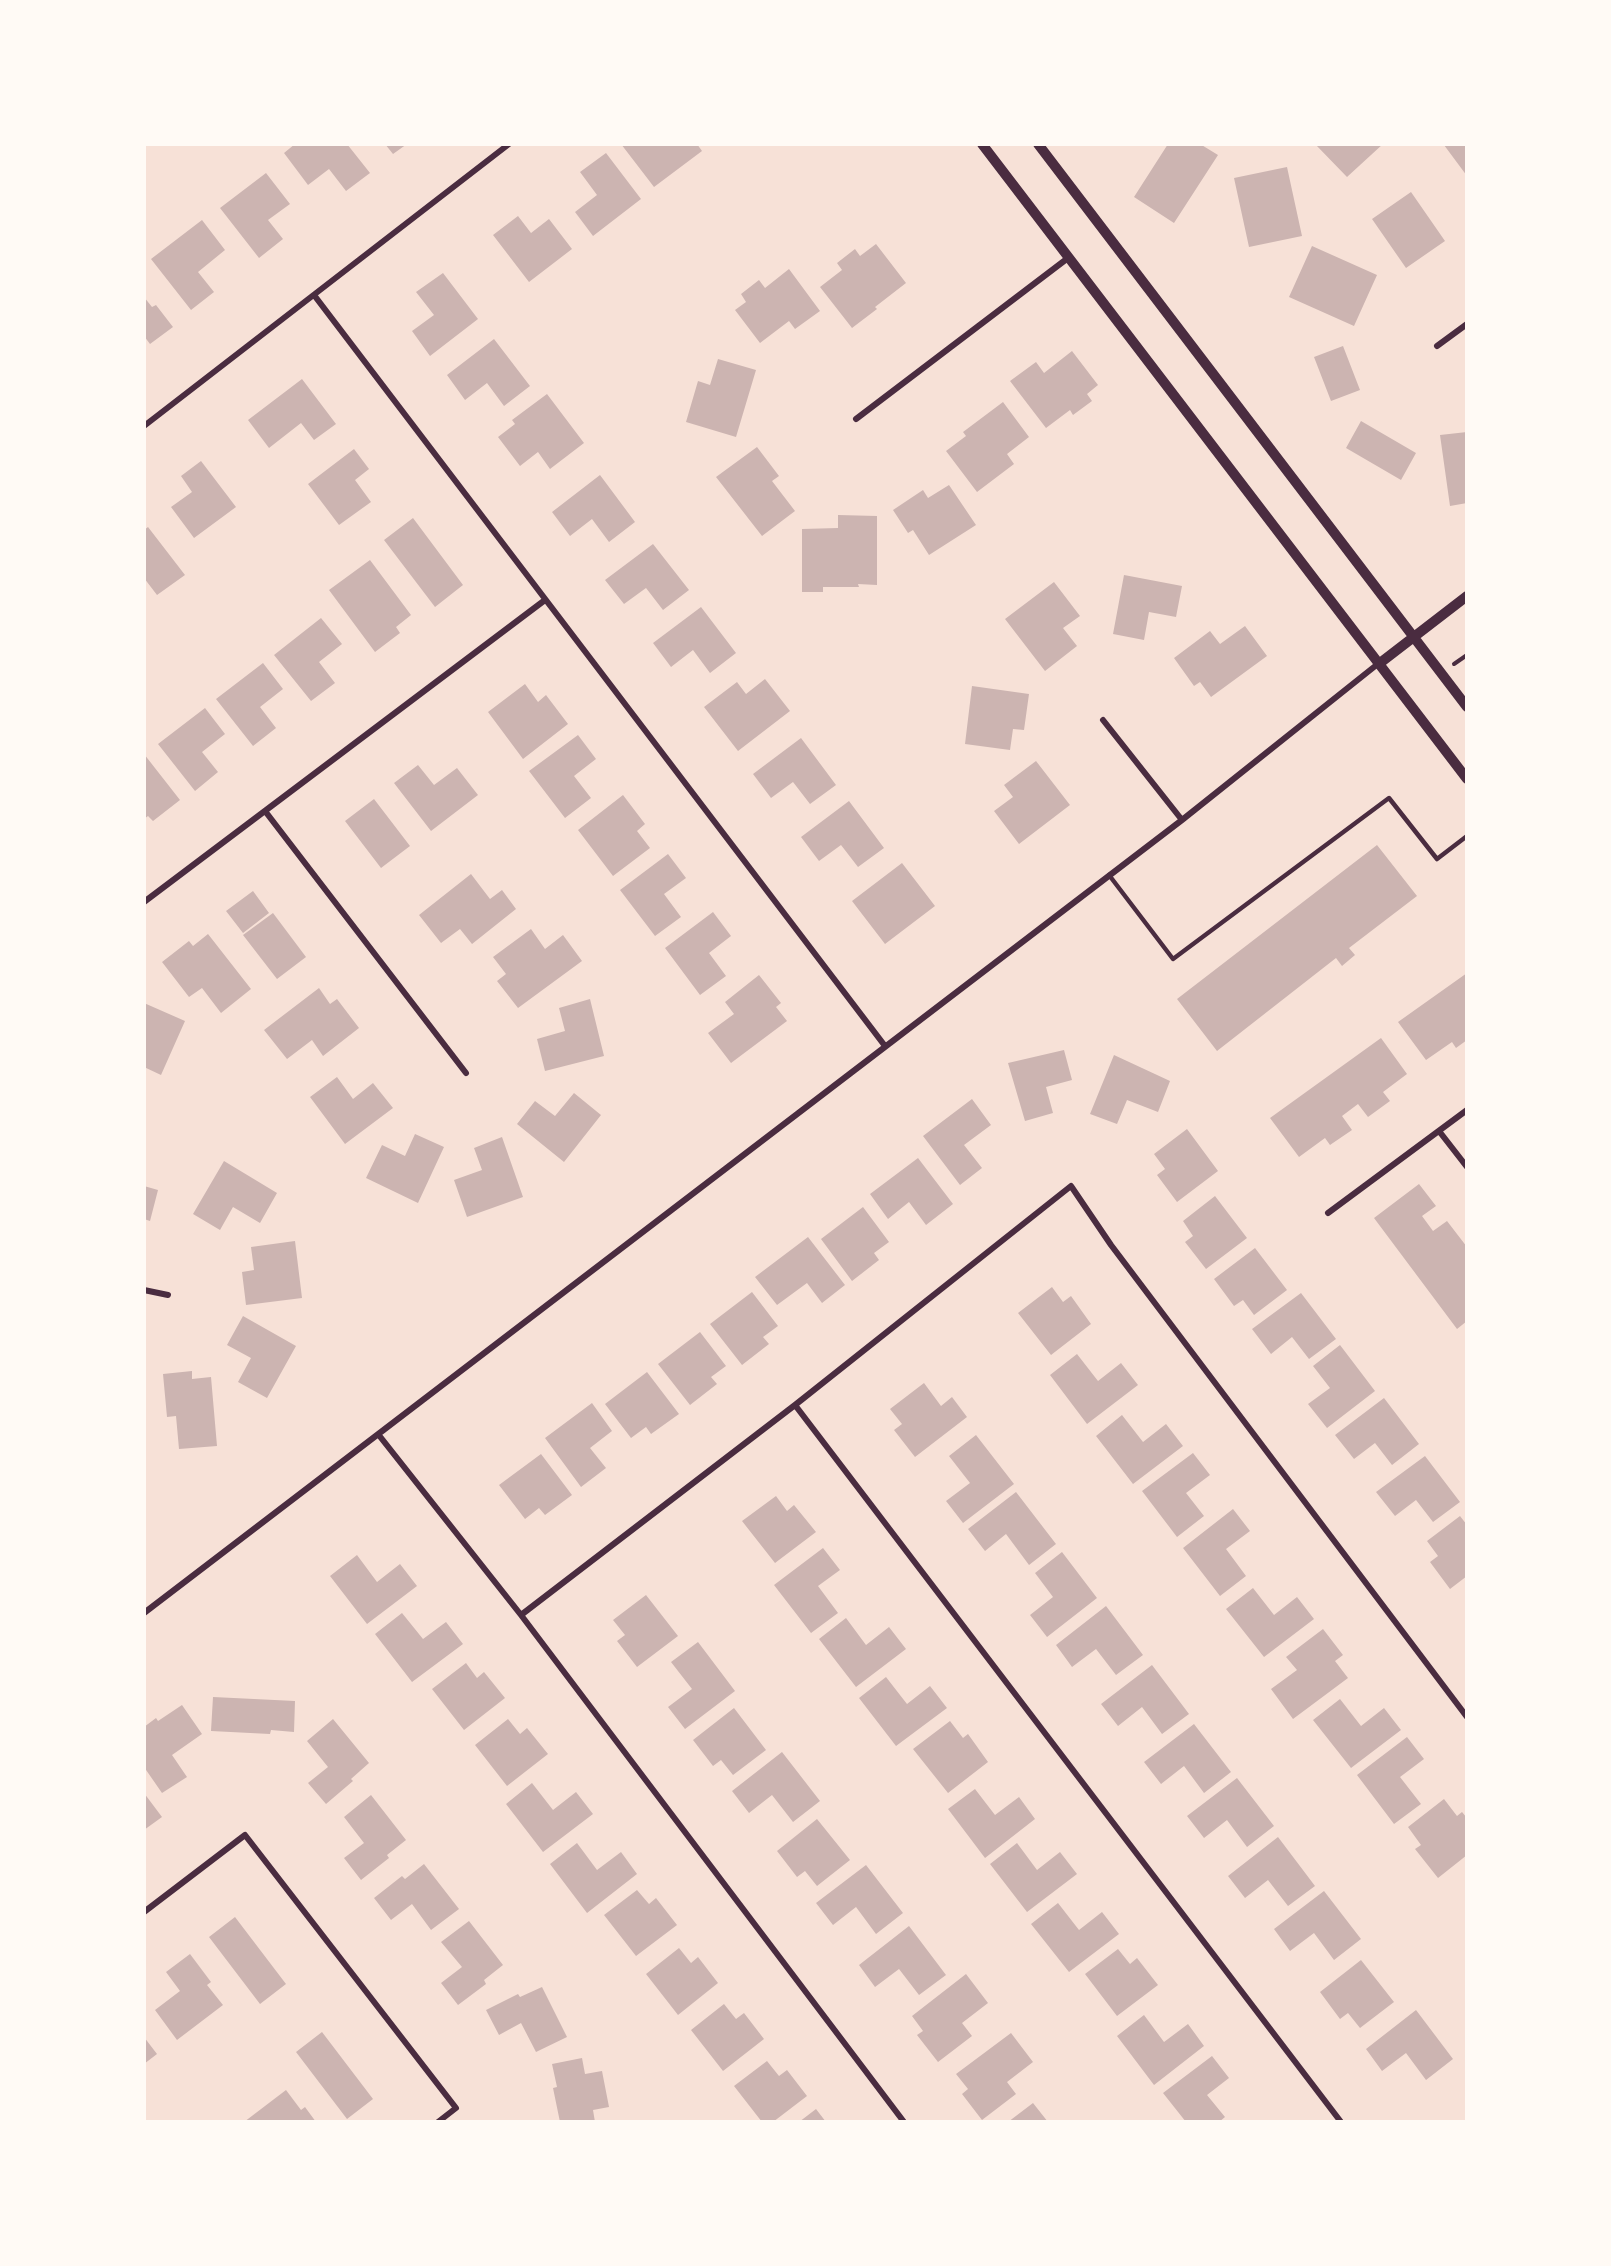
<!DOCTYPE html>
<style>
body{margin:0}
#map{position:relative;width:1611px;height:2266px;overflow:hidden;background:#f7e1d7;font-family:"Source Sans 3",sans-serif}
canvas{display:block}
.frame{position:absolute;inset:0;border:146px solid #fffaf5;pointer-events:none}
</style>
<div id="map">
<canvas width="1611" height="2266"></canvas>
<div class="frame"></div>
</div>
<script>
const ctx = document.querySelector('canvas').getContext('2d');
ctx.lineJoin = 'round';
function paint(path, color) { ctx.fillStyle = color; ctx.fill(path, 'evenodd'); }
const toPath = rows => new Path2D(rows.map(r => 'M' + r).join(''));
function stroke(path, color, width, dash) { ctx.strokeStyle = color; ctx.lineWidth = width; ctx.lineCap = dash ? 'butt' : 'round'; ctx.setLineDash(dash || []); ctx.stroke(path); }
const building = toPath([
 [295,144,342,144,344,146,347,144,370,173,346,191,329,169,308,185,284,153],
 [385,144,407,144,393,154],
 [621,144,697,144,702,151,654,187],
 [1168,144,1200,144,1218,155,1174,223,1134,197],
 [1315,144,1383,144,1347,177],
 [1446,144,1467,144,1467,176,1444,145],
 [606,153,641,199,593,236,575,212,597,195,580,172],
 [1287,167,1302,236,1249,247,1234,178],
 [266,173,290,204,268,220,283,239,259,258,220,208],
 [1411,192,1445,241,1406,268,1372,219],
 [518,216,531,233,549,219,572,249,529,282,493,235],
 [202,220,225,250,198,272,214,292,191,310,151,259],
 [876,244,906,283,875,307,877,309,852,328,820,287,842,270,837,263,855,249,860,256],
 [1312,246,1377,275,1354,326,1289,297],
 [789,269,820,311,795,329,789,321,760,343,735,310,746,302,741,294,759,280,765,288],
 [443,273,478,319,430,356,412,331,434,315,416,292],
 [144,297,152,307,156,305,173,327,150,344,144,336],
 [494,339,530,386,504,406,487,383,465,400,447,375],
 [1343,346,1360,390,1331,401,1314,357],
 [1072,351,1098,385,1087,394,1092,401,1073,415,1070,410,1046,428,1010,381,1036,362,1044,373],
 [718,359,756,370,736,437,686,422,698,381,710,385],
 [302,379,336,424,314,440,301,423,269,448,248,420],
 [547,394,584,443,550,469,538,452,520,466,498,437,515,424,512,420],
 [1003,402,1029,437,1007,454,1014,464,977,492,946,451,966,436,963,432],
 [1361,421,1416,453,1401,480,1346,448],
 [1467,432,1467,503,1450,506,1440,435],
 [757,447,779,476,772,481,795,511,762,536,716,477],
 [354,449,369,469,355,480,371,502,339,525,308,484],
 [201,461,236,507,194,538,171,507,192,492,181,476],
 [600,475,635,522,609,542,592,519,570,536,552,512],
 [949,485,976,525,929,555,913,530,908,533,893,510,923,490,928,498],
 [838,515,877,516,877,585,858,584,859,587,823,587,823,592,802,592,802,529,838,528],
 [413,518,463,585,435,607,384,540],
 [148,527,185,575,157,595,144,578,144,530],
 [653,544,689,590,663,610,646,588,624,604,605,580],
 [370,560,411,615,396,627,400,633,375,652,329,590],
 [1124,575,1182,586,1176,617,1149,612,1144,640,1113,634],
 [1054,582,1080,616,1063,628,1077,646,1045,671,1005,619],
 [701,607,736,653,710,673,693,650,671,667,653,643],
 [321,618,342,644,319,662,335,683,311,701,274,655],
 [1245,626,1267,656,1211,697,1200,682,1194,686,1174,658,1210,631,1220,644],
 [263,663,283,689,260,707,276,728,253,746,216,699],
 [765,679,790,711,738,751,704,707,737,682,746,694],
 [525,684,538,702,546,695,568,724,523,759,488,712],
 [972,686,1029,694,1024,730,1013,729,1010,750,965,744],
 [205,708,225,734,202,752,218,772,195,791,158,744],
 [578,735,596,759,574,776,591,798,565,818,529,771],
 [801,738,836,785,810,804,793,782,771,798,753,774],
 [144,754,180,800,153,821,148,816,144,819],
 [1036,761,1070,805,1019,844,994,811,1013,797,1004,785],
 [418,765,434,785,457,768,478,795,431,831,394,783],
 [623,795,645,824,637,831,650,848,613,876,578,830],
 [374,799,410,846,381,868,345,821],
 [849,801,884,848,858,867,841,845,819,861,801,837],
 [1377,845,1417,896,1349,948,1355,955,1342,966,1336,958,1217,1051,1177,999],
 [668,854,686,878,664,894,681,917,655,936,620,890],
 [902,863,935,906,885,944,852,901],
 [471,874,490,899,502,890,516,909,472,944,460,929,441,943,419,915],
 [253,891,269,913,243,933,226,911],
 [713,912,731,936,709,953,726,976,700,995,665,948],
 [273,913,306,957,277,979,243,935],
 [531,929,545,949,563,935,582,961,518,1008,497,981,506,974,493,957],
 [208,934,251,989,221,1013,202,988,189,997,162,962,189,941,193,946],
 [1467,973,1467,1040,1456,1048,1452,1042,1426,1060,1398,1022],
 [759,975,781,1003,776,1007,787,1021,731,1063,708,1033,734,1014,725,1002],
 [319,988,330,1004,337,999,359,1028,323,1056,312,1040,287,1059,264,1030],
 [590,999,604,1056,545,1071,537,1039,565,1031,559,1008],
 [144,1003,185,1021,161,1075,144,1067],
 [1381,1038,1407,1074,1383,1092,1390,1101,1368,1117,1358,1104,1342,1116,1352,1130,1330,1145,1325,1138,1299,1157,1270,1118],
 [1064,1050,1072,1080,1046,1087,1053,1113,1025,1121,1008,1063],
 [1114,1055,1170,1081,1158,1112,1127,1100,1117,1124,1090,1114],
 [337,1077,353,1099,373,1083,393,1108,345,1144,310,1097],
 [574,1093,601,1115,564,1162,517,1124,535,1101,555,1116],
 [972,1099,991,1125,964,1145,982,1168,960,1185,923,1136],
 [1187,1129,1218,1171,1177,1202,1157,1175,1165,1169,1154,1154],
 [415,1134,444,1147,418,1203,366,1178,382,1145,405,1156],
 [502,1137,523,1197,467,1217,454,1180,482,1170,474,1148],
 [918,1158,953,1204,926,1225,909,1202,888,1219,870,1194],
 [224,1161,277,1193,260,1223,233,1207,220,1230,193,1214],
 [1419,1184,1436,1206,1422,1216,1433,1231,1447,1221,1467,1247,1467,1321,1457,1329,1374,1218],
 [144,1186,158,1190,150,1221,144,1219],
 [1215,1196,1247,1238,1206,1269,1185,1242,1193,1236,1183,1221],
 [863,1207,889,1242,874,1253,879,1260,852,1281,821,1239],
 [808,1237,845,1285,822,1303,807,1283,777,1305,755,1277],
 [295,1241,302,1298,246,1305,242,1272,254,1270,251,1247],
 [1255,1248,1287,1290,1254,1315,1243,1300,1234,1306,1214,1279],
 [1052,1287,1063,1302,1071,1296,1091,1324,1051,1355,1018,1313],
 [752,1292,778,1326,763,1337,769,1344,742,1365,710,1324],
 [1301,1293,1336,1339,1309,1359,1292,1337,1271,1354,1252,1329],
 [243,1316,296,1346,267,1398,238,1382,251,1358,227,1345],
 [700,1332,726,1366,711,1377,717,1384,690,1405,658,1364],
 [1340,1345,1375,1391,1327,1428,1308,1404,1330,1388,1313,1366],
 [1077,1354,1098,1381,1121,1363,1138,1385,1087,1424,1050,1375],
 [192,1371,192,1379,211,1377,217,1446,179,1449,176,1416,167,1417,163,1374],
 [647,1372,679,1414,651,1434,646,1427,631,1438,605,1404],
 [924,1383,941,1406,952,1397,967,1417,915,1457,894,1430,902,1424,890,1409],
 [1384,1398,1419,1444,1392,1465,1375,1443,1354,1459,1335,1435],
 [592,1403,612,1431,590,1448,606,1468,581,1487,545,1438],
 [1122,1415,1143,1442,1166,1424,1183,1446,1133,1484,1096,1436],
 [976,1435,1014,1484,963,1523,946,1501,970,1483,949,1456],
 [1193,1453,1210,1475,1186,1493,1204,1516,1177,1537,1142,1491],
 [541,1454,572,1495,545,1515,539,1508,525,1519,499,1485],
 [1425,1456,1460,1502,1433,1522,1416,1500,1395,1516,1376,1492],
 [1016,1492,1056,1544,1029,1565,1006,1534,985,1551,968,1529],
 [776,1496,787,1511,794,1505,816,1532,775,1563,742,1521],
 [1233,1509,1250,1531,1226,1549,1246,1576,1220,1596,1183,1548],
 [1460,1516,1467,1525,1467,1576,1450,1589,1430,1562,1438,1556,1427,1541],
 [823,1548,840,1570,818,1586,838,1613,811,1633,774,1585],
 [1062,1552,1097,1598,1047,1637,1030,1615,1053,1597,1035,1573],
 [357,1555,377,1582,400,1564,417,1586,367,1624,330,1576],
 [1253,1588,1274,1615,1297,1597,1314,1619,1264,1657,1226,1609],
 [646,1595,678,1636,637,1667,617,1641,625,1635,613,1620],
 [1106,1606,1143,1655,1116,1675,1096,1649,1072,1667,1056,1645],
 [402,1613,423,1639,446,1622,463,1644,412,1682,375,1634],
 [846,1618,866,1645,889,1627,906,1649,856,1687,819,1639],
 [1323,1629,1343,1655,1335,1661,1348,1678,1293,1719,1271,1689,1297,1670,1286,1657],
 [698,1642,735,1691,685,1729,668,1707,692,1689,671,1662],
 [466,1663,477,1678,484,1672,505,1698,464,1730,432,1689],
 [1152,1665,1189,1714,1162,1734,1142,1707,1118,1726,1101,1704],
 [886,1677,907,1704,930,1686,947,1708,896,1746,859,1698],
 [213,1697,295,1701,294,1732,271,1730,270,1734,211,1731],
 [1340,1699,1361,1726,1384,1708,1401,1730,1351,1768,1313,1720],
 [182,1705,202,1734,172,1755,187,1777,162,1793,144,1767,144,1727,156,1718,158,1721],
 [734,1708,766,1750,733,1775,721,1760,713,1766,693,1740],
 [333,1719,369,1763,351,1779,353,1781,326,1804,308,1783,328,1767,307,1741],
 [508,1719,520,1734,527,1728,548,1754,507,1786,475,1745],
 [950,1721,963,1738,968,1734,988,1762,948,1793,913,1749],
 [1194,1724,1231,1772,1204,1793,1184,1766,1161,1784,1144,1762],
 [1407,1737,1424,1759,1400,1777,1421,1804,1394,1824,1357,1775],
 [782,1752,820,1801,793,1822,772,1795,749,1813,732,1791],
 [1237,1778,1274,1826,1247,1847,1227,1820,1204,1838,1187,1816],
 [532,1783,553,1810,576,1792,593,1814,543,1852,506,1804],
 [975,1789,995,1815,1019,1797,1035,1819,985,1858,948,1809],
 [144,1793,162,1817,144,1830],
 [371,1795,406,1840,387,1855,389,1858,361,1880,344,1858,364,1843,344,1817],
 [1444,1799,1457,1816,1462,1812,1467,1818,1467,1855,1438,1878,1415,1849,1421,1845,1408,1827],
 [817,1819,850,1860,817,1886,805,1871,797,1877,777,1851],
 [1278,1837,1315,1886,1288,1906,1268,1880,1245,1898,1228,1876],
 [577,1843,597,1870,621,1852,637,1874,587,1913,550,1864],
 [1017,1843,1037,1870,1060,1852,1077,1874,1027,1912,990,1864],
 [424,1864,459,1909,431,1930,412,1904,391,1920,374,1898,402,1876,405,1879],
 [866,1865,903,1913,876,1934,856,1907,833,1925,816,1903],
 [637,1890,649,1904,656,1898,677,1925,636,1956,604,1915],
 [1324,1891,1361,1939,1334,1960,1314,1933,1290,1951,1274,1929],
 [1058,1903,1079,1930,1102,1912,1119,1934,1069,1972,1031,1924],
 [235,1917,286,1984,260,2004,209,1937],
 [469,1921,503,1965,484,1980,486,1984,458,2005,441,1983,462,1967,441,1942],
 [909,1926,946,1975,919,1995,899,1969,875,1987,859,1965],
 [679,1948,691,1963,698,1957,718,1983,678,2015,646,1974],
 [1118,1949,1130,1964,1137,1958,1158,1985,1117,2016,1085,1974],
 [190,1954,211,1982,207,1985,223,2005,177,2040,155,2010,180,1991,166,1972],
 [1361,1960,1394,2002,1360,2028,1348,2013,1340,2019,1320,1992],
 [966,1974,988,2003,962,2023,972,2036,938,2062,917,2035,923,2031,912,2016],
 [542,1987,567,2037,536,2052,521,2023,499,2035,486,2010,518,1994,520,1997],
 [724,2004,736,2019,744,2013,764,2039,723,2071,691,2030],
 [1416,2010,1453,2059,1426,2080,1406,2053,1382,2071,1366,2049],
 [1144,2015,1164,2042,1188,2024,1204,2046,1154,2085,1117,2036],
 [322,2032,373,2099,347,2119,296,2052],
 [1011,2033,1033,2062,1007,2082,1016,2094,982,2120,962,2094,968,2089,956,2074],
 [144,2037,157,2054,144,2064],
 [1212,2056,1229,2078,1207,2095,1225,2117,1219,2122,1186,2122,1163,2093],
 [582,2058,585,2074,602,2071,609,2107,593,2110,595,2122,560,2122,553,2088,557,2087,552,2064],
 [767,2061,779,2076,787,2070,807,2096,773,2122,762,2122,734,2086],
 [286,2090,301,2110,305,2107,316,2122,244,2122],
 [1033,2103,1048,2122,1008,2122],
 [816,2109,826,2122,799,2122]
]);
const path = toPath([
 [1454,664,1467,655]
]);
const service = toPath([
 [1109,875,1173,959,1389,798,1437,859,1467,836]
]);
const minor = toPath([
 [314,295,885,1046],
 [1437,346,1467,324],
 [856,419,1068,258],
 [144,426,509,144],
 [1103,720,1182,820],
 [265,811,466,1073],
 [144,902,545,600],
 [1439,1131,1467,1167],
 [1328,1213,1467,1110],
 [144,1290,168,1295],
 [795,1405,1341,2122],
 [378,1434,521,1615,904,2122],
 [144,1613,1182,820,1379,663],
 [521,1615,795,1405,1071,1186,1111,1245,1467,1717],
 [144,1912,245,1835,456,2108,438,2122]
]);
const tertiary = toPath([
 [982,144,1467,779],
 [1038,144,1467,707],
 [1380,663,1467,596]
]);
paint(building, '#ccb4b1');
stroke(path, '#4a2c40', 4);
stroke(service, '#4a2c40', 4.5);
stroke(minor, '#4a2c40', 6);
stroke(tertiary, '#4a2c40', 10);
</script>
